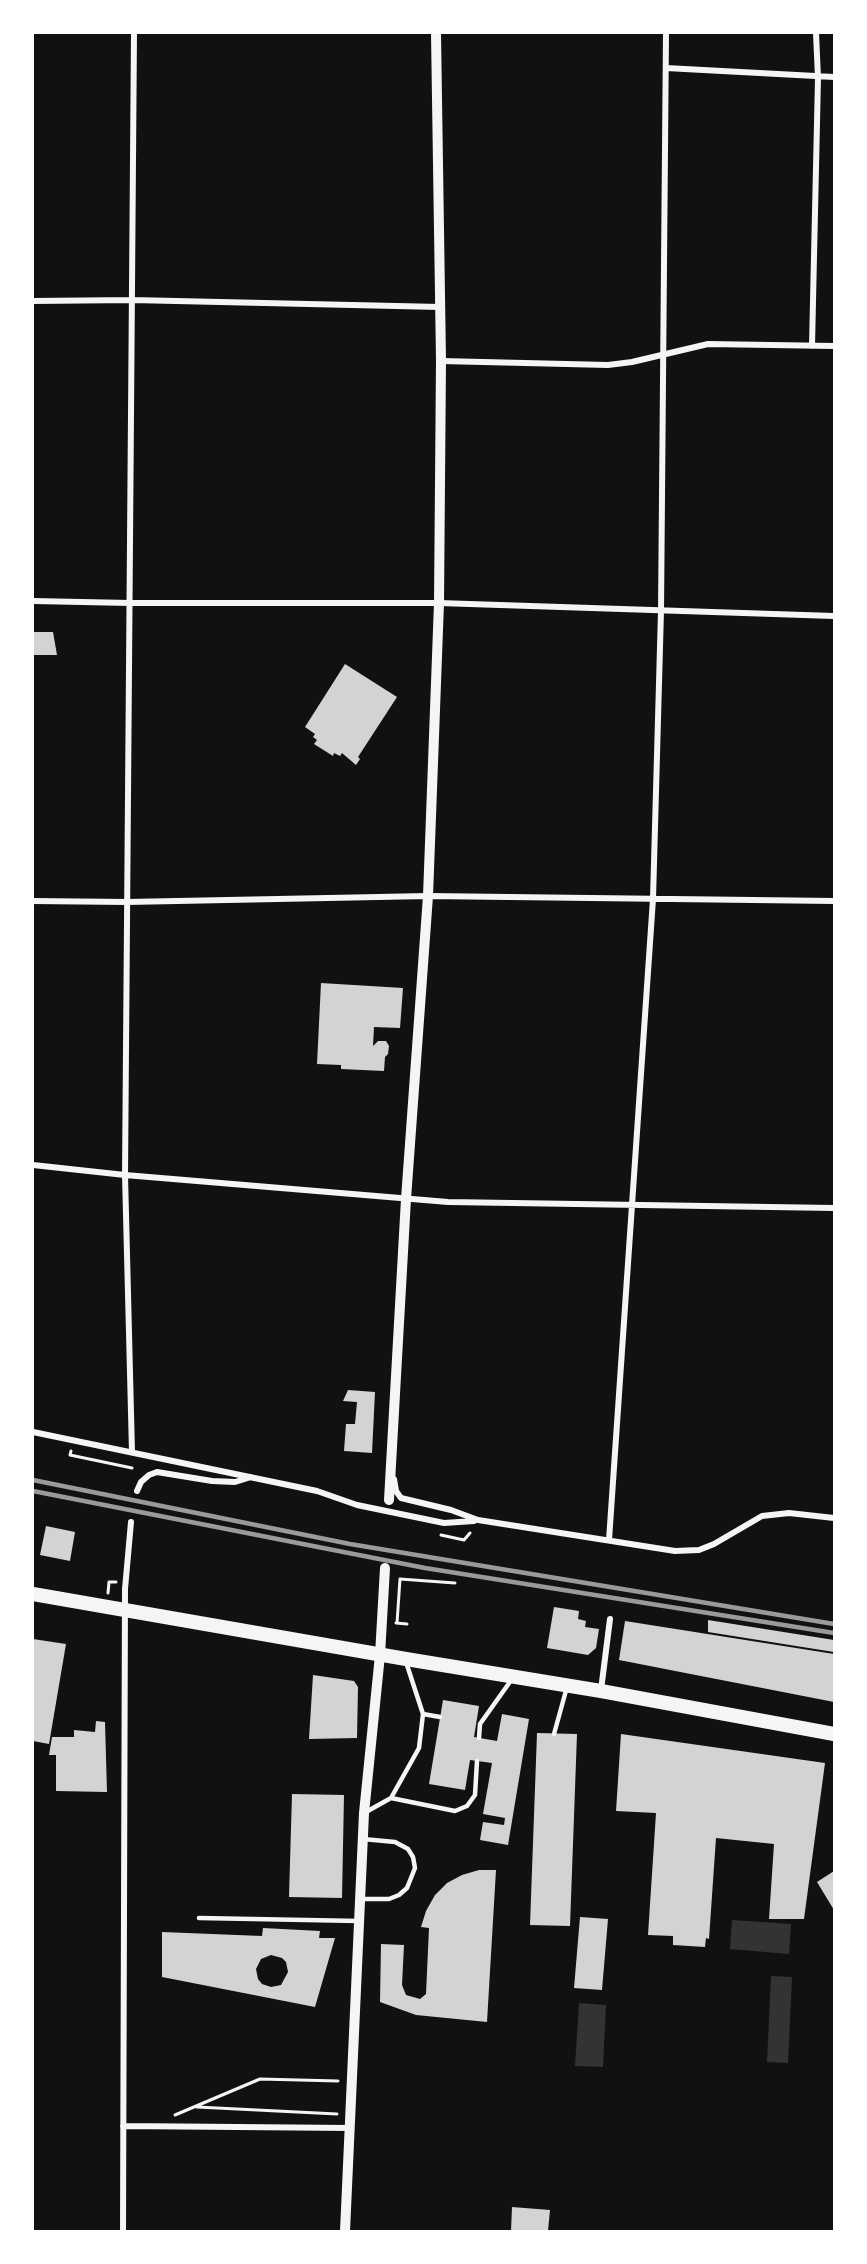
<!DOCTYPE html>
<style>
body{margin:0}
#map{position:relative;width:867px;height:2264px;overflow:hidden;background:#111;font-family:Lato,sans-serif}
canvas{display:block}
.frame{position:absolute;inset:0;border:34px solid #fff;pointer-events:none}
</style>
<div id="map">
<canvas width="867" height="2264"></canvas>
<div class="frame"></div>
</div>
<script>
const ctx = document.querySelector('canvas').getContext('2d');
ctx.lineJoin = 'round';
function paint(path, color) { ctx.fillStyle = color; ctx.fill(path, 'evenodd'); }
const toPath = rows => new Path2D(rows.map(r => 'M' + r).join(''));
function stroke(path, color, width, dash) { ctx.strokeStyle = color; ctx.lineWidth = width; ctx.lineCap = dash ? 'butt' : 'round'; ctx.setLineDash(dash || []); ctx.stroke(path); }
const water = toPath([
 [732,1920,791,1924,789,1954,730,1949],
 [771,1976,792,1977,788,2063,767,2062],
 [579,2003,606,2005,603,2067,575,2066]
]);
const building = toPath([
 [33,632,53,632,57,655,33,655],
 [345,664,397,697,358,757,360,759,356,765,342,753,340,756,334,753,333,756,314,744,317,740,313,737,315,734,305,727],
 [321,983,403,988,400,1028,374,1027,373,1046,378,1041,386,1041,389,1046,388,1054,385,1057,384,1071,341,1069,341,1065,317,1064],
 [348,1390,375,1392,372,1453,344,1451,346,1424,355,1424,357,1402,343,1401],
 [46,1526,75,1532,70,1561,40,1555],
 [554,1607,579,1611,578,1619,586,1621,585,1627,599,1629,596,1648,588,1655,547,1648],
 [708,1620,834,1640,834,1652,708,1632],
 [625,1621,834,1654,834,1702,619,1660],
 [33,1639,66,1644,49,1744,33,1741],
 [313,1675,354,1681,358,1687,357,1738,309,1739],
 [443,1700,479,1706,474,1737,497,1741,502,1714,529,1719,508,1845,480,1840,483,1822,504,1825,505,1818,483,1814,492,1763,470,1760,465,1790,429,1784],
 [96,1721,105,1722,107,1792,56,1791,56,1755,49,1755,52,1737,74,1737,74,1730,95,1732],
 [537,1733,577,1734,570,1926,530,1925],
 [621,1734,825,1763,804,1919,769,1919,774,1844,716,1838,709,1939,706,1938,705,1947,673,1945,673,1936,648,1935,656,1813,616,1811],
 [292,1794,344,1795,342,1898,289,1897],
 [479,1870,496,1870,487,2022,416,2015,380,2002,381,1944,404,1945,402,1985,406,1995,420,1999,426,1994,429,1928,421,1927,426,1911,435,1895,447,1883,462,1875],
 [834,1871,834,1910,817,1882],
 [580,1917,608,1919,602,1990,574,1988],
 [263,1928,320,1931,319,1938,335,1938,315,2007,162,1977,162,1932,262,1936],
 [271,1955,282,1958,286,1962,288,1972,281,1985,271,1987,262,1984,258,1979,256,1969,261,1959],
 [512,2207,550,2210,548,2231,511,2231]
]);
const path = toPath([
 [71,1451,70,1455,132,1468],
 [441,1535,464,1540,470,1533],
 [108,1593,109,1582,116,1582],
 [396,1623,407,1624],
 [397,1623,400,1579,455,1583],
 [197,2107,337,2114],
 [175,2115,260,2079,338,2081]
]);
const service = toPath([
 [423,1714,440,1717],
 [554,1734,567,1687],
 [479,1738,480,1724,512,1679],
 [391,1798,455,1811,467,1806,475,1795,477,1761],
 [366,1812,391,1798,419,1748,423,1714,406,1662],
 [362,1899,389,1899,399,1895,407,1888,415,1868,413,1857,408,1849,395,1842,363,1839],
 [199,1918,359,1921]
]);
const minor = toPath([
 [666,68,834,77],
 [33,301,132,300,440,307],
 [812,346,818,78,816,33],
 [441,361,608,365,632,362,708,344,834,346],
 [33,601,130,603,439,603,834,616],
 [33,901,127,902,428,896,834,901],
 [33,1165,125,1175,448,1202,834,1208],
 [33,1432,317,1491,357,1505,444,1523,474,1521],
 [132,1452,125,1175,134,33],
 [394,1479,396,1491,401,1498,451,1510,478,1520,675,1551,699,1550,714,1544,762,1516,789,1513,834,1518],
 [137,1491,141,1482,149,1475,157,1472,212,1481,235,1482,251,1477],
 [609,1540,653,899,661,611,666,33],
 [601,1690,610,1619],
 [123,2126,350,2128],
 [123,2231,125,1589,131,1522]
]);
const tertiary = toPath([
 [389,1500,406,1199,428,896,439,603,441,361,436,33],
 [345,2231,364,1813,380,1655,385,1568]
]);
const primary = toPath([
 [33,1594,406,1659,601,1691,834,1734]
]);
const rail = toPath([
 [33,1480,350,1544,834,1624],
 [33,1491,425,1568,834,1633]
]);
paint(water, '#333');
paint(building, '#d3d3d3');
stroke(path, '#f5f5f5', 3);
stroke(service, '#f5f5f5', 4.5);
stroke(minor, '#f5f5f5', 6);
stroke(tertiary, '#f5f5f5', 10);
stroke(primary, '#f5f5f5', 14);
stroke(rail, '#9a9a9a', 4.5);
</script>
